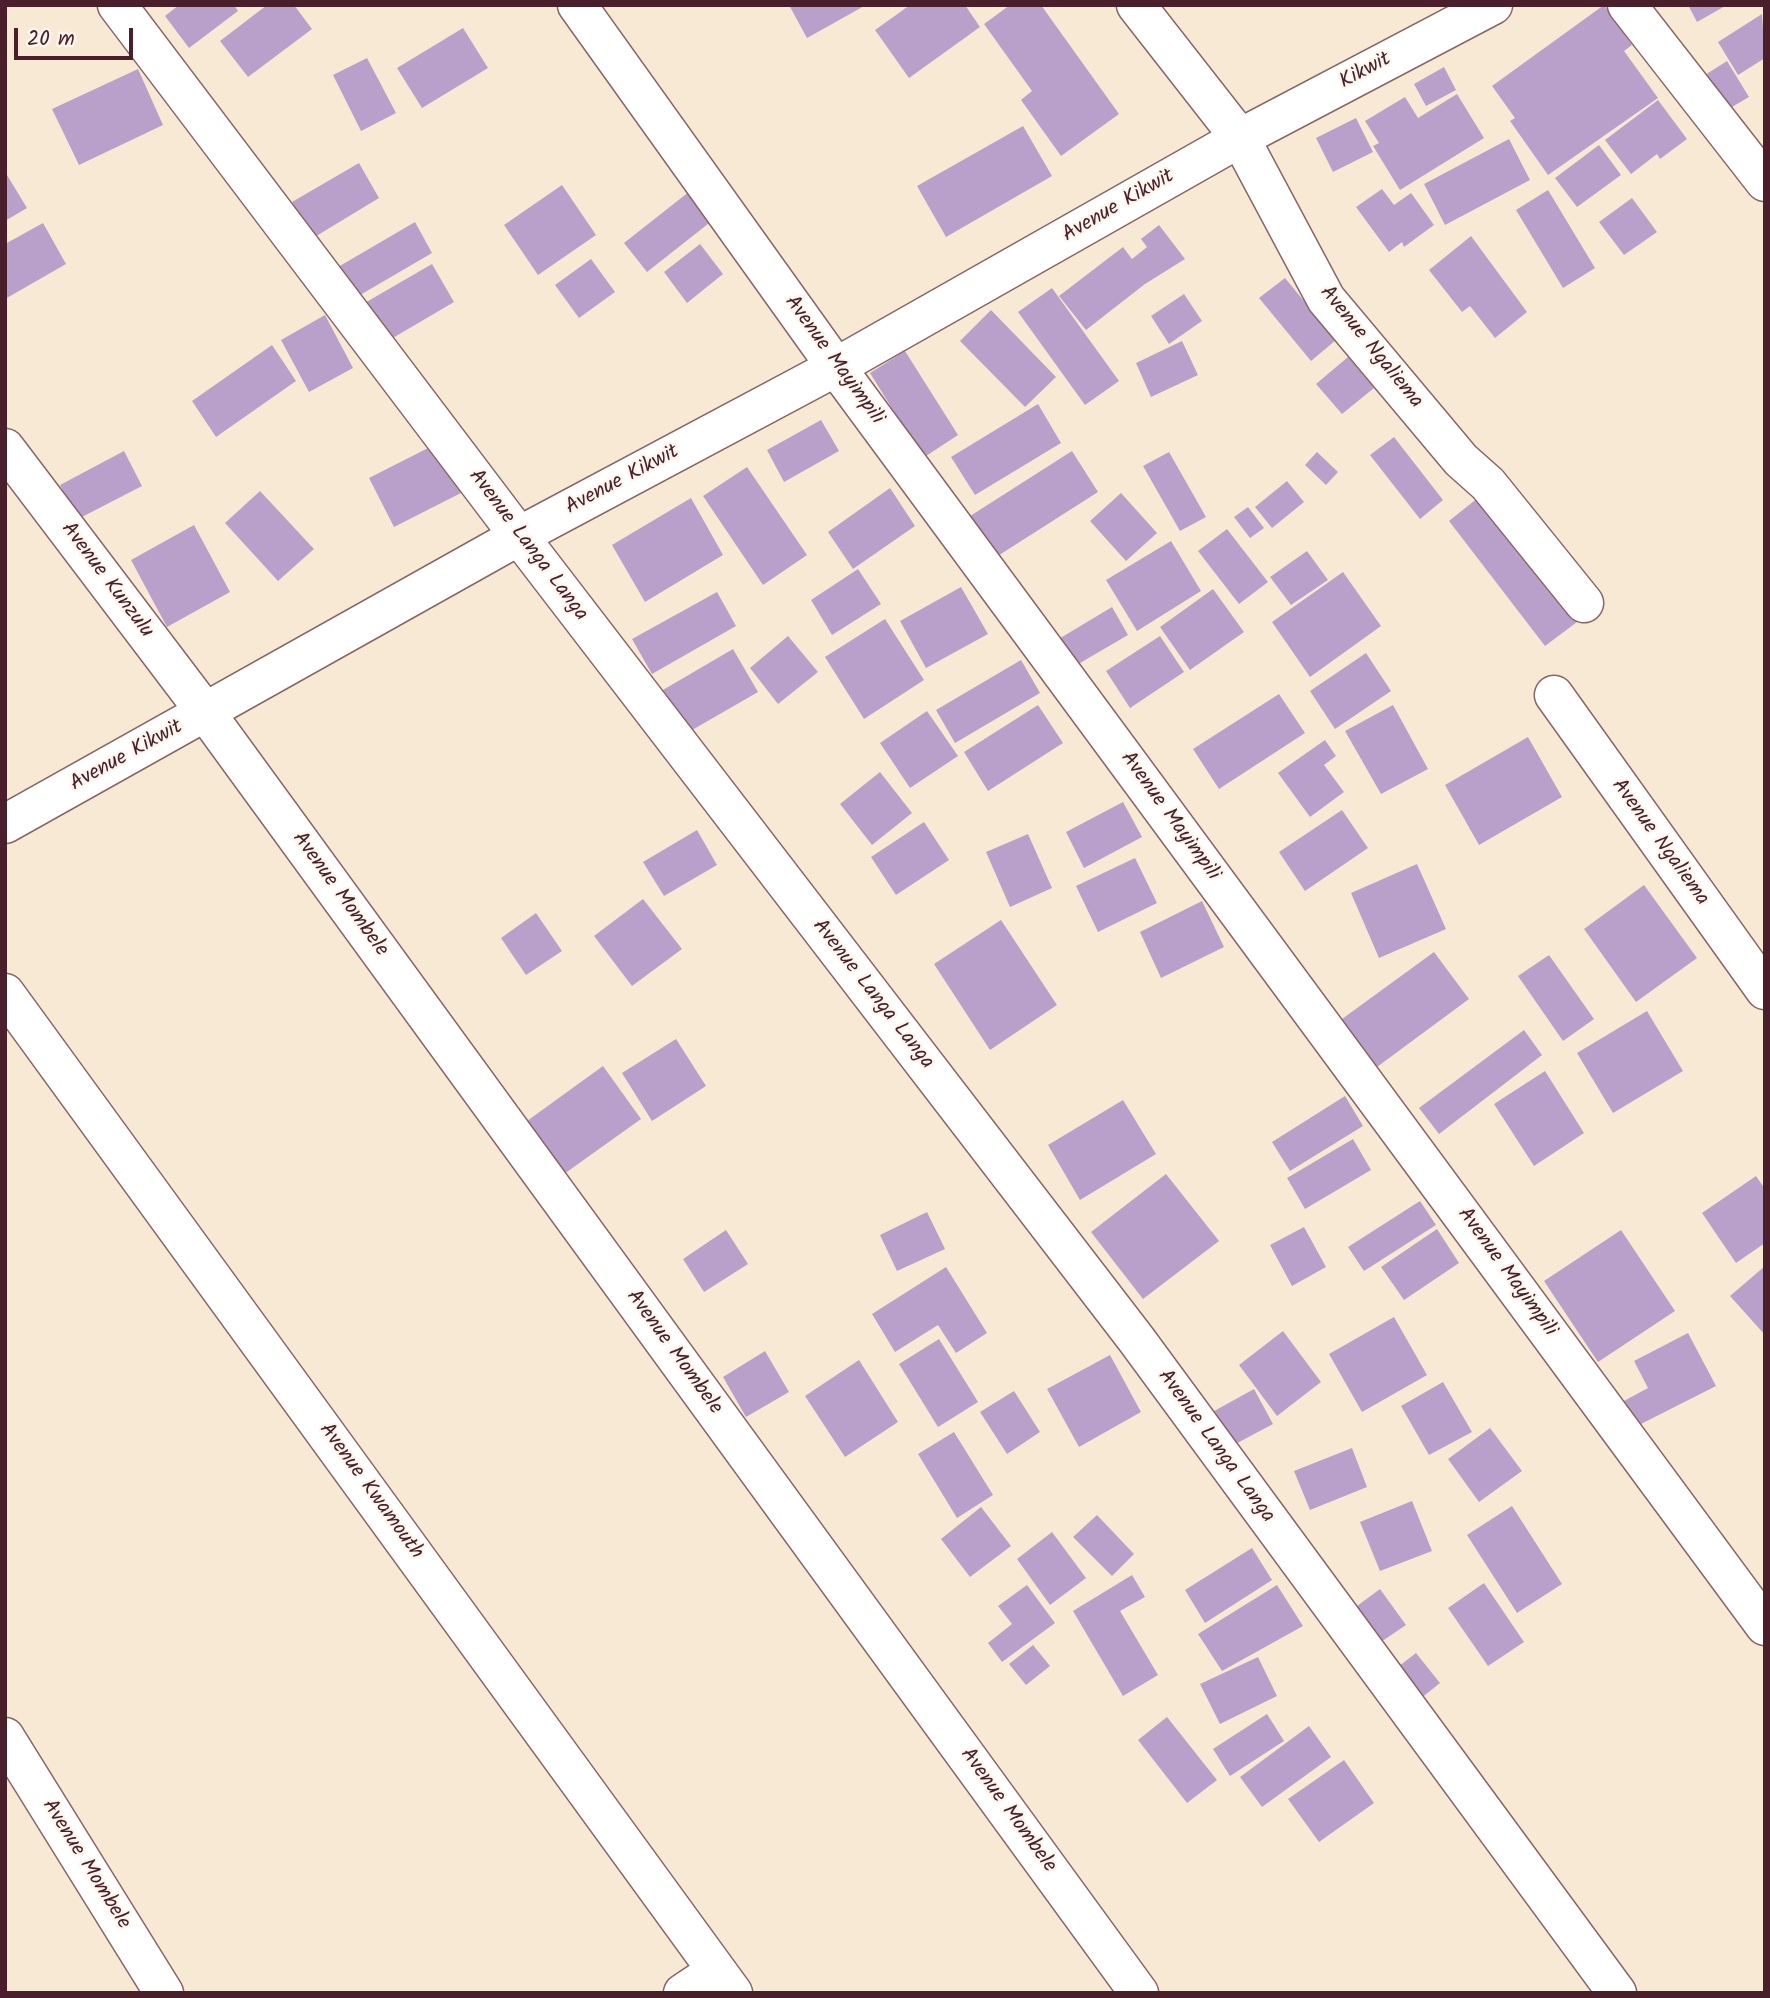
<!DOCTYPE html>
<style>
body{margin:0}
#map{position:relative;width:1770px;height:1998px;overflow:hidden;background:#f8e9d5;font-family:Kalam,sans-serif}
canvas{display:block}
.frame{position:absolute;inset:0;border:7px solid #4a1f2b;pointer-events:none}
.scale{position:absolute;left:14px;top:28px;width:119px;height:32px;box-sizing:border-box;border:4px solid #4a1f2b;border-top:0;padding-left:9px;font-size:21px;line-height:24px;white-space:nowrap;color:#4a1f2b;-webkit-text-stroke:5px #fbf7ec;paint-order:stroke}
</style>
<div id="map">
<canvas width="1770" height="1998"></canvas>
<div class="frame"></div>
<div class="scale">20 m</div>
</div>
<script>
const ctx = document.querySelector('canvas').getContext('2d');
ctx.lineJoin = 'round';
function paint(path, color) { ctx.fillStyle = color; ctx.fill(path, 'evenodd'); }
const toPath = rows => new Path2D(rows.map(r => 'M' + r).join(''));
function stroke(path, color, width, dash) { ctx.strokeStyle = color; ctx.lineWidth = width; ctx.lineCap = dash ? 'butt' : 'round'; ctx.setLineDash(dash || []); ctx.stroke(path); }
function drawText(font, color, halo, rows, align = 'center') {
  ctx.font = font + ' Kalam,sans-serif'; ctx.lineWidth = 5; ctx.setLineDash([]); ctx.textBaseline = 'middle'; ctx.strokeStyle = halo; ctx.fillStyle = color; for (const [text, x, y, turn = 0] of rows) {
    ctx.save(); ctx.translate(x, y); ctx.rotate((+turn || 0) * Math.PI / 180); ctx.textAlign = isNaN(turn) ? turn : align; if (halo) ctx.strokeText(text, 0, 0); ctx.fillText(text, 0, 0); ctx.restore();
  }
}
const building = toPath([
 [179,5,234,5,238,11,189,48,165,16],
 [267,5,294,5,312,29,248,77,220,41],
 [789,5,866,5,807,38],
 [910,5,965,5,980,27,909,78,875,30],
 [1010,5,1041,5,1119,114,1061,156,1021,100,1032,91,984,24],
 [1604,5,1632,45,1624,51,1658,98,1548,175,1510,121,1515,118,1492,86],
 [1688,5,1727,5,1697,22],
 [1762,14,1765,58,1738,75,1718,42],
 [463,28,488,68,422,108,397,68],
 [367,58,396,113,361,131,333,75],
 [1727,61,1749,97,1727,110,1705,75],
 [1444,67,1456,90,1426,106,1414,84],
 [138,69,163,125,79,165,52,109],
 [1457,94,1484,138,1400,190,1373,146,1379,143,1365,121,1405,97,1418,118],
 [1658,100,1687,139,1660,159,1657,154,1631,174,1605,140],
 [1356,118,1373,152,1333,172,1316,138],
 [1023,126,1052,176,946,237,917,186],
 [1509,139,1530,180,1445,225,1424,184],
 [1599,145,1621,175,1577,207,1555,178],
 [359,163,379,198,313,238,292,202],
 [7,175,27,208,5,221,5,176],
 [562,185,596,235,538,275,504,225],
 [1382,189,1394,205,1411,193,1434,225,1404,247,1402,242,1389,252,1356,207],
 [1548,190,1595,268,1563,288,1516,210],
 [690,191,713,220,647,272,624,243],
 [1632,198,1657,232,1624,255,1599,222],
 [415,222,432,253,355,298,338,267],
 [43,223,66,264,5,299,5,244],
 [1159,225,1185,259,1145,284,1086,330,1059,296,1123,247,1132,259,1147,247,1141,239],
 [1471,236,1527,312,1495,338,1470,306,1462,312,1429,270],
 [700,244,723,274,687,303,664,272],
 [591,259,615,292,579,318,555,285],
 [432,264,454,302,386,342,363,304],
 [1285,278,1336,340,1311,361,1259,298],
 [1052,288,1119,381,1085,405,1018,312],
 [1184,294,1202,321,1169,344,1151,316],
 [991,310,1056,377,1025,407,960,341],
 [325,315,353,368,309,392,281,340],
 [1182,341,1198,375,1151,397,1136,363],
 [272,345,296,381,216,437,192,401],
 [905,351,958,435,923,458,870,373],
 [1348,357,1374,388,1342,414,1316,384],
 [1038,404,1061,443,975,495,951,457],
 [821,420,839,451,784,482,767,450],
 [1394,437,1443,500,1420,519,1370,455],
 [436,444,461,493,394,527,369,478],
 [124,451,142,486,78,519,60,485],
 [1072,451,1098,492,993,559,967,518],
 [1169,452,1206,517,1180,531,1143,466],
 [1317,452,1338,472,1326,485,1305,465],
 [747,467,807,555,763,585,703,496],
 [1287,481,1304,502,1272,528,1255,507],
 [890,488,915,526,853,569,828,532],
 [260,491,314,549,278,581,225,523],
 [1121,493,1157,533,1126,561,1090,521],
 [1484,493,1581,619,1545,646,1449,521],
 [691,498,723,555,645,602,612,545],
 [1248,507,1264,528,1250,538,1234,517],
 [194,525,230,592,167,627,131,560],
 [1227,529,1268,582,1239,604,1198,551],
 [1171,541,1201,591,1137,631,1106,580],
 [1307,551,1328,580,1291,605,1270,577],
 [858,569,881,604,832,635,811,600],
 [1343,572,1381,626,1310,677,1272,622],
 [961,587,988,634,926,668,900,621],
 [1213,589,1244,632,1190,670,1160,627],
 [717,592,736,626,652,674,632,639],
 [1112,607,1128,635,1068,670,1052,643],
 [885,619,924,680,864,719,825,657],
 [788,636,818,672,778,704,750,668],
 [1160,636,1184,672,1130,708,1106,671],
 [733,649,758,692,680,737,656,694],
 [1366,653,1391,691,1335,729,1310,691],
 [1021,660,1040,693,955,743,936,710],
 [1279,694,1305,733,1219,789,1193,749],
 [1038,705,1063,743,988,791,964,752],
 [1393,705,1428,769,1381,794,1345,731],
 [927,711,958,756,910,788,880,743],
 [1528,737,1562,797,1479,845,1445,785],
 [1325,740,1336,756,1324,765,1344,792,1310,817,1278,773],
 [880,772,912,813,872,845,840,804],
 [1123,802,1142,837,1084,868,1066,832],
 [1342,810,1368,848,1305,891,1279,852],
 [924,822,949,860,896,895,871,857],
 [697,830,717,865,664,896,643,862],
 [1028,834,1052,888,1010,907,986,852],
 [1135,858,1157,903,1098,932,1076,886],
 [1417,864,1446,929,1379,958,1351,893],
 [1644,885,1697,958,1636,1002,1584,929],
 [643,899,682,949,632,986,594,936],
 [1202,901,1224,947,1161,978,1140,932],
 [536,913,562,951,526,975,501,938],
 [1001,920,1057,1005,990,1050,934,964],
 [1434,952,1469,999,1377,1067,1342,1019],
 [1549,955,1594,1019,1563,1041,1518,976],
 [1647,1011,1683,1071,1613,1113,1577,1053],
 [1524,1030,1542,1055,1439,1134,1419,1108],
 [676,1039,706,1086,652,1121,622,1073],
 [603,1066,641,1119,564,1174,527,1121],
 [1545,1071,1584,1133,1534,1166,1494,1104],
 [1345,1096,1363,1126,1290,1171,1272,1142],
 [1123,1100,1156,1154,1080,1200,1048,1145],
 [1353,1139,1371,1170,1305,1209,1287,1178],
 [1166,1174,1219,1241,1143,1299,1091,1232],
 [1756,1176,1765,1189,1765,1243,1736,1263,1702,1213],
 [1420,1201,1436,1225,1364,1271,1348,1247],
 [927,1212,945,1249,897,1271,880,1235],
 [1304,1227,1326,1267,1292,1286,1270,1245],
 [1437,1229,1459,1263,1404,1300,1381,1267],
 [726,1230,748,1264,704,1292,683,1259],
 [1621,1230,1675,1311,1598,1362,1544,1281],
 [1765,1266,1765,1335,1730,1296],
 [946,1267,987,1333,956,1353,938,1325,895,1352,872,1314],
 [1394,1317,1427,1375,1362,1412,1329,1354],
 [1283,1331,1321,1382,1277,1416,1239,1365],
 [1688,1333,1716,1386,1635,1427,1622,1402,1648,1388,1634,1361],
 [939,1339,978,1402,938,1427,899,1364],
 [765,1351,789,1392,746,1417,723,1377],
 [1110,1355,1141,1412,1079,1447,1047,1389],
 [859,1360,898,1422,845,1457,805,1396],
 [1443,1382,1472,1432,1429,1455,1401,1406],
 [1254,1389,1273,1424,1226,1449,1207,1415],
 [1014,1391,1040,1432,1007,1454,980,1412],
 [1490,1428,1522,1471,1479,1502,1448,1459],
 [954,1432,993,1495,957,1518,918,1454],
 [1352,1448,1367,1487,1310,1510,1294,1471],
 [1412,1501,1432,1551,1380,1571,1360,1522],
 [1512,1506,1562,1584,1517,1613,1467,1535],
 [981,1507,1011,1546,970,1577,941,1539],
 [1097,1515,1134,1554,1112,1576,1073,1537],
 [1052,1532,1086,1578,1050,1605,1017,1559],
 [1252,1548,1272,1580,1205,1623,1185,1590],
 [1132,1575,1145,1597,1120,1611,1158,1675,1123,1696,1073,1611],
 [1484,1583,1524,1642,1488,1666,1448,1608],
 [1027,1585,1055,1623,1002,1662,988,1643,1012,1624,998,1606],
 [1277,1585,1303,1626,1222,1671,1198,1634],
 [1380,1589,1406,1625,1378,1644,1353,1609],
 [1033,1645,1050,1666,1026,1685,1009,1664],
 [1416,1653,1440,1683,1415,1703,1390,1673],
 [1258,1657,1277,1696,1220,1724,1200,1684],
 [1267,1714,1284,1741,1230,1776,1213,1749],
 [1167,1717,1217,1780,1187,1803,1138,1740],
 [1309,1726,1331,1757,1262,1807,1240,1777],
 [1344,1760,1374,1803,1319,1842,1288,1799]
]);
const minor = toPath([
 [117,5,519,536,1136,1339,1617,1993],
 [577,5,836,367,1765,1626],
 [1136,5,1240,138,1326,299,1461,460,1488,484,1584,603],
 [1627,5,1765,182],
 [5,448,206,713,1139,1993],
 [1554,695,1765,990],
 [5,993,733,1993],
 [5,1737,164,1993],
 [683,1993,716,1971]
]);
const secondary = toPath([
 [5,824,519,536,836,367,1240,138,1493,5]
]);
const streetNames = [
 ["Kikwit",1366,72,-28],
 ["Avenue Kikwit",1119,207,-30],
 ["Avenue Ngaliema",1370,348,51],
 ["Avenue Mayimpili",833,361,54],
 ["Avenue Kikwit",623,481,-28],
 ["Avenue Langa Langa",527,546,53],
 ["Avenue Kunzulu",106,581,53],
 ["Avenue Kikwit",127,757,-29],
 ["Avenue Mayimpili",1169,817,54],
 ["Avenue Ngaliema",1659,843,54],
 ["Avenue Mombele",339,895,54],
 ["Avenue Langa Langa",872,995,52],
 ["Avenue Mayimpili",1506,1273,54],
 ["Avenue Mombele",673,1353,54],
 ["Avenue Langa Langa",1215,1447,54],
 ["Avenue Kwamouth",370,1492,54],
 ["Avenue Mombele",1007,1811,54],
 ["Avenue Mombele",85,1865,58]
];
paint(building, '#b9a0cb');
stroke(minor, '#876666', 41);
stroke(secondary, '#876666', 41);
stroke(minor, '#fff', 38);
stroke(secondary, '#fff', 38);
drawText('21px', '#4a1f2b', '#fbf7ec', streetNames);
</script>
